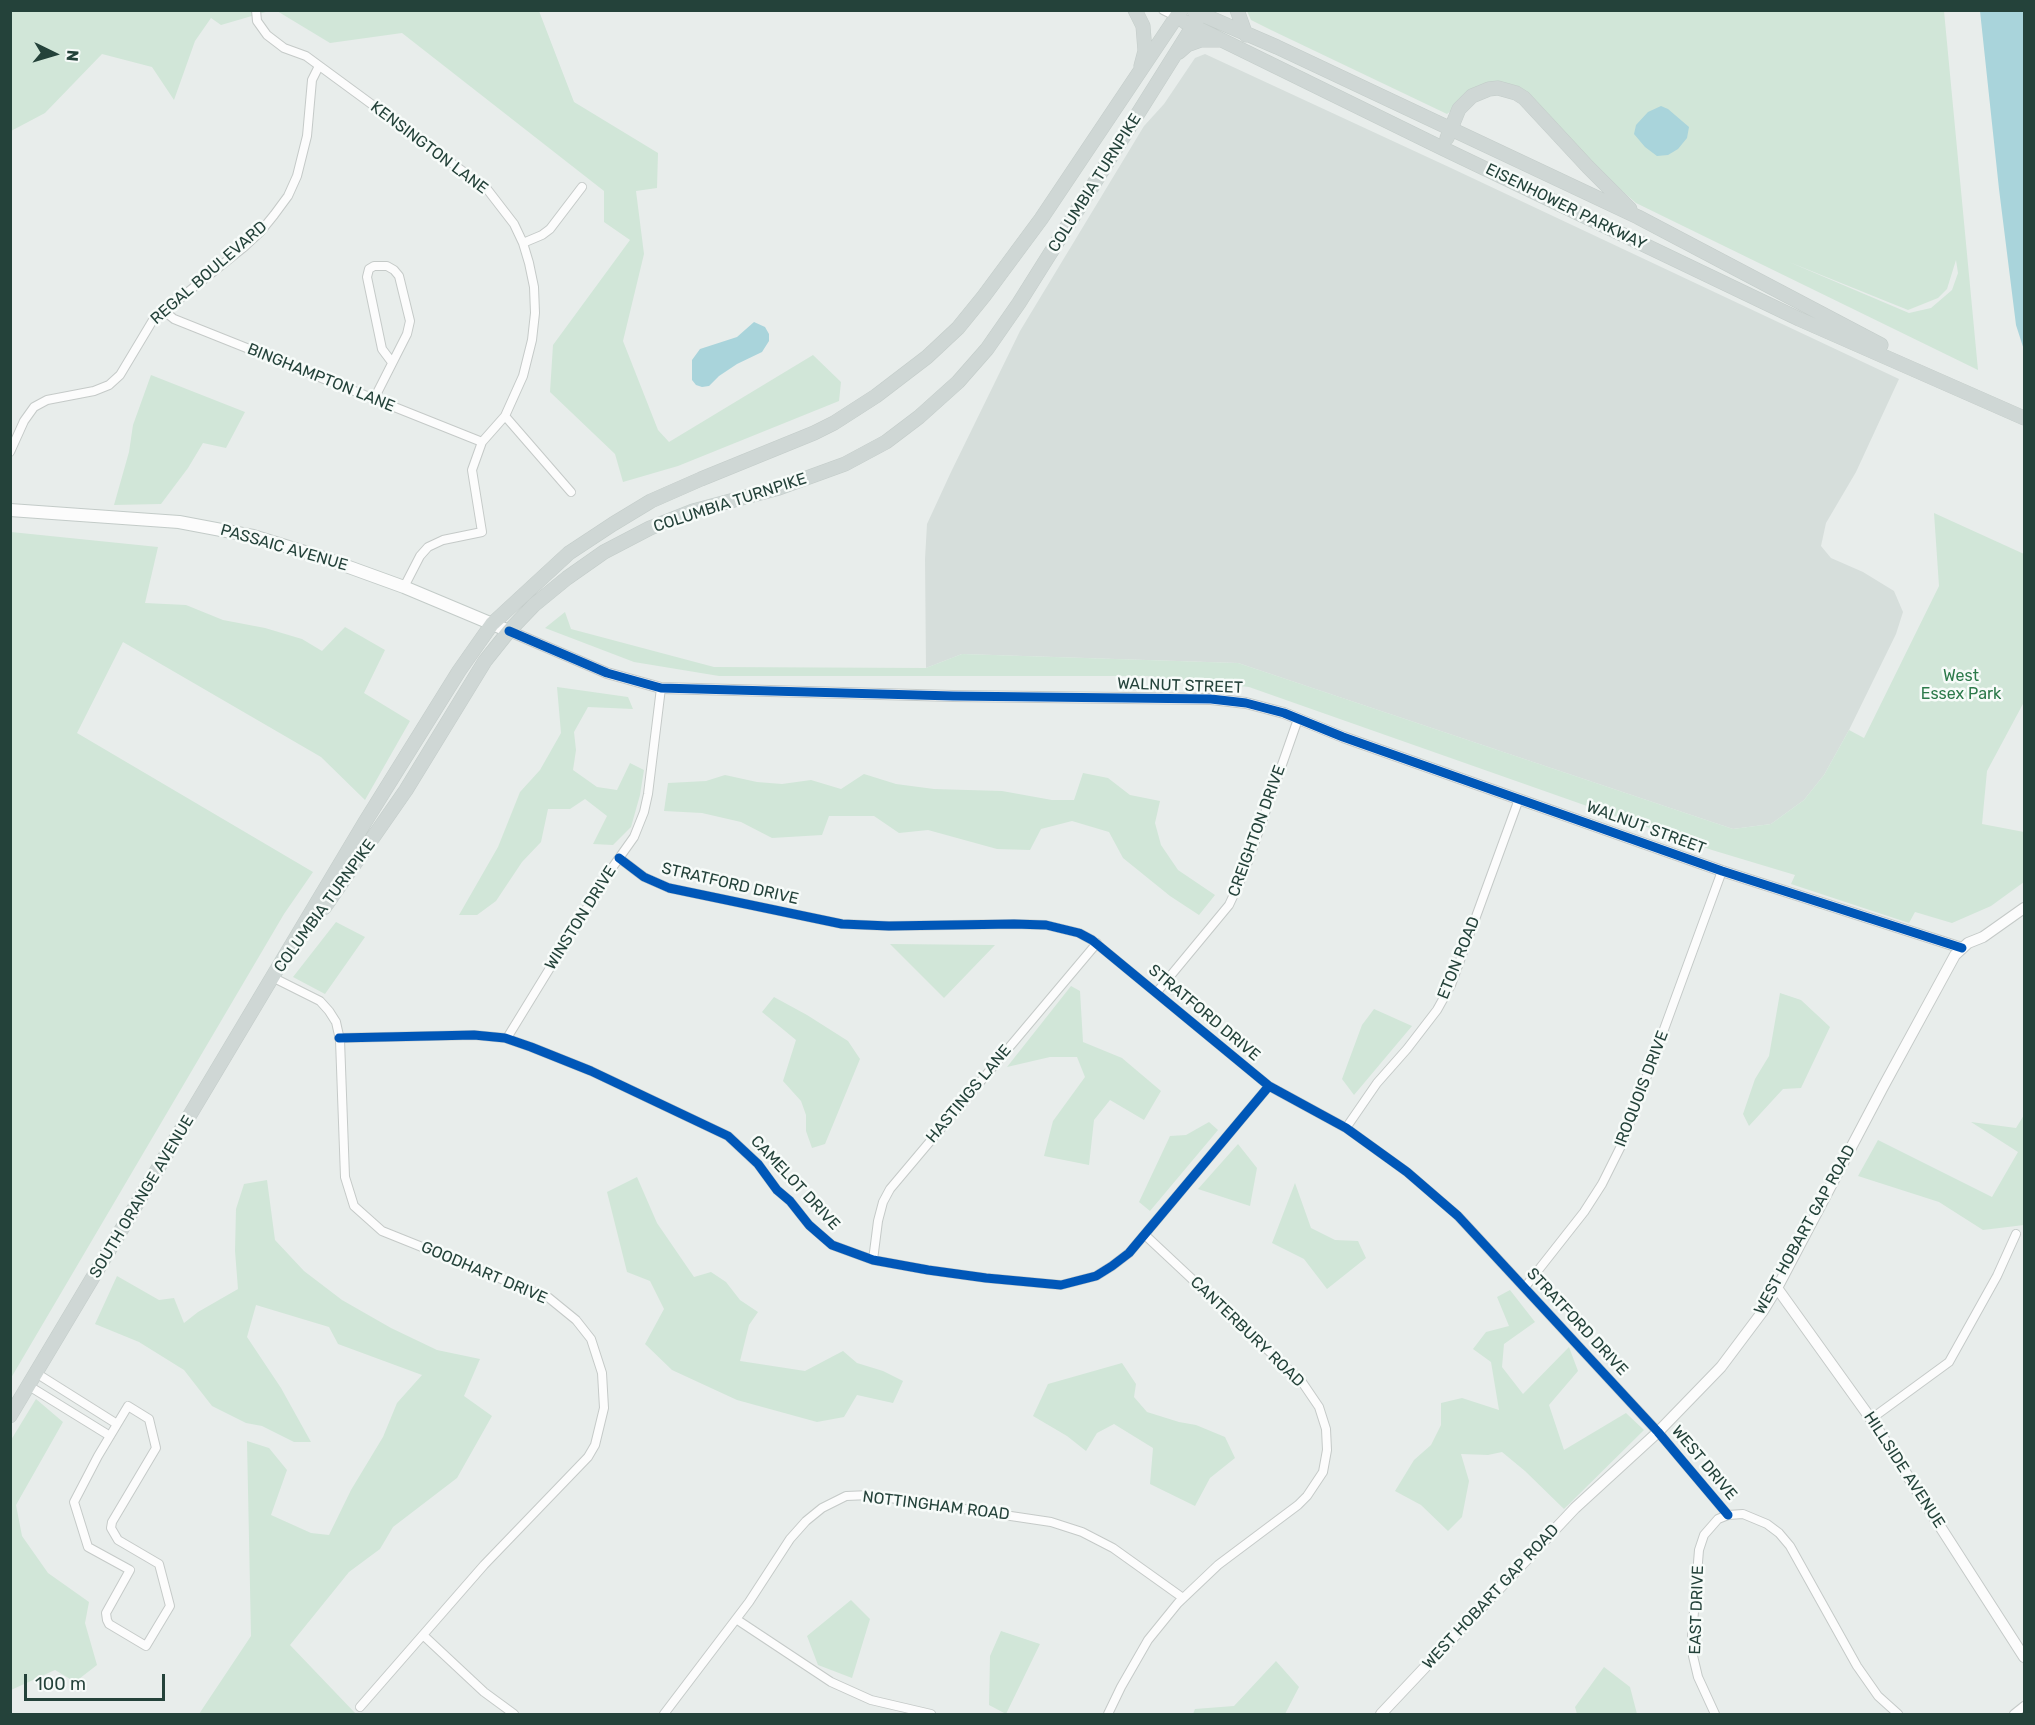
<!DOCTYPE html>
<style>
body{margin:0}
#map{position:relative;width:2035px;height:1725px;overflow:hidden;background:#e8edeb;font-family:Rubik,sans-serif}
canvas{display:block}
.frame{position:absolute;inset:0;border:12px solid #24423a;pointer-events:none}
.north{position:absolute;left:24px;top:24px;width:60px;height:60px;-webkit-text-stroke:4px #f7fbf9;paint-order:stroke;rotate:95deg;font-size:16px;font-weight:700;line-height:24px;text-align:center;color:#24423a}
.north::after{content:'';display:block;margin:auto;width:21px;height:27px;background:#24423a;clip-path:polygon(50% 0,100% 100%,50% 72%,0 100%)}
.scale{position:absolute;left:24px;top:1674px;width:141px;height:27px;box-sizing:border-box;border:3px solid #24423a;border-top:0;padding-left:8px;font-size:18px;line-height:21px;white-space:nowrap;color:#24423a;-webkit-text-stroke:4px #f7fbf9;paint-order:stroke}
</style>
<div id="map">
<canvas width="2035" height="1725"></canvas>
<div class="frame"></div>
<div class="north">N</div>
<div class="scale">100 m</div>
</div>
<script>
const ctx = document.querySelector('canvas').getContext('2d');
ctx.lineJoin = 'round';
function paint(path, color) { ctx.fillStyle = color; ctx.fill(path, 'evenodd'); }
const toPath = rows => new Path2D(rows.map(r => 'M' + r).join(''));
function stroke(path, color, width, dash) { ctx.strokeStyle = color; ctx.lineWidth = width; ctx.lineCap = dash ? 'butt' : 'round'; ctx.setLineDash(dash || []); ctx.stroke(path); }
function drawText(font, color, halo, rows, align = 'center') {
  ctx.font = font + ' Rubik,sans-serif'; ctx.lineWidth = 5; ctx.setLineDash([]); ctx.textBaseline = 'middle'; ctx.strokeStyle = halo; ctx.fillStyle = color; for (const [text, x, y, turn = 0] of rows) {
    ctx.save(); ctx.translate(x, y); ctx.rotate((+turn || 0) * Math.PI / 180); ctx.textAlign = isNaN(turn) ? turn : align; if (halo) ctx.strokeText(text, 0, 0); ctx.fillText(text, 0, 0); ctx.restore();
  }
}
const built = toPath([
 [1205,54,1451,168,1899,379,1856,472,1826,523,1821,546,1831,558,1863,572,1894,591,1903,612,1896,634,1849,730,1824,775,1804,800,1771,824,1733,829,1238,663,962,654,926,668,925,559,927,524,951,472,1020,331,1144,126,1164,104,1195,58]
]);
const green = toPath([
 [11,11,269,11,221,25,211,18,195,41,174,100,152,67,102,54,45,113,11,131],
 [277,11,539,11,574,102,658,153,657,188,636,191,644,254,623,341,658,430,669,442,813,355,841,382,839,401,678,466,623,482,615,454,550,392,553,345,630,240,604,222,604,191,402,33,330,43],
 [1247,11,1944,11,1978,370,1636,203,1605,176,1530,94,1487,83,1447,114,1271,30,1251,20],
 [1956,260,1958,273,1952,290,1931,308,1909,313,1789,262,1908,310,1938,298,1947,289],
 [151,375,245,412,226,448,203,443,188,468,161,504,114,505,129,452,133,425],
 [1934,513,2024,554,2024,702,1987,771,1982,824,2024,832,2024,882,1991,906,1952,923,1915,912,1909,923,1791,884,1795,875,1712,850,1249,687,1147,676,719,676,634,662,545,628,565,612,571,629,714,667,926,668,962,654,1238,663,1733,829,1771,824,1804,800,1824,775,1849,730,1864,738,1939,586],
 [11,532,158,547,145,603,186,605,223,620,265,628,302,639,322,651,345,627,385,650,364,693,410,721,365,800,321,757,123,642,77,733,313,872,284,914,11,1378],
 [557,687,628,697,633,709,588,707,574,732,576,750,573,770,597,787,617,790,630,763,644,770,640,795,631,827,613,845,593,844,607,816,585,799,570,809,548,809,541,842,522,862,496,901,477,915,459,915,498,847,520,792,540,770,561,733],
 [1083,773,1108,778,1130,795,1160,801,1155,823,1161,845,1178,870,1215,895,1199,915,1170,896,1123,858,1109,832,1072,821,1041,829,1030,850,997,849,928,830,899,833,874,816,829,816,822,835,772,838,741,822,702,813,664,811,668,783,706,781,725,775,757,782,782,784,811,780,841,789,864,774,896,784,934,789,1002,791,1052,800,1074,800],
 [336,922,365,937,325,994,293,977],
 [890,944,995,945,944,998],
 [1071,986,1080,991,1083,1042,1122,1058,1161,1091,1144,1120,1110,1100,1094,1120,1089,1165,1044,1156,1053,1121,1085,1077,1077,1057,1050,1057,1007,1067],
 [1780,993,1801,1000,1830,1027,1801,1088,1783,1089,1749,1126,1743,1114,1755,1079,1769,1056],
 [774,997,807,1015,848,1041,860,1059,825,1144,812,1148,806,1131,806,1115,801,1101,783,1081,796,1040,762,1012],
 [1374,1009,1412,1026,1354,1095,1342,1079,1362,1025],
 [2024,1115,2024,1225,1983,1230,1939,1202,1858,1176,1878,1140,1992,1197,2018,1152,1971,1122,2016,1128],
 [1209,1122,1218,1130,1150,1211,1139,1202,1170,1136,1186,1135],
 [1238,1144,1257,1168,1250,1206,1198,1189],
 [637,1177,657,1223,694,1277,711,1272,726,1282,740,1300,758,1312,749,1325,740,1361,805,1371,843,1351,857,1363,883,1371,903,1381,893,1403,857,1395,844,1417,817,1422,737,1400,672,1370,645,1344,664,1309,650,1281,627,1272,607,1192],
 [267,1180,275,1240,304,1271,342,1300,391,1328,437,1350,480,1359,464,1396,492,1416,457,1478,393,1527,380,1549,349,1572,290,1645,356,1714,199,1714,251,1636,247,1441,269,1448,287,1470,271,1515,311,1533,329,1535,351,1490,383,1437,397,1403,422,1375,338,1344,329,1327,256,1305,247,1337,281,1388,311,1442,294,1442,262,1426,246,1423,212,1406,184,1370,139,1342,95,1324,117,1276,159,1300,174,1298,184,1323,198,1312,238,1289,235,1251,236,1209,244,1184],
 [1295,1183,1311,1228,1335,1240,1358,1241,1366,1258,1327,1289,1304,1259,1272,1243],
 [1510,1290,1535,1322,1504,1344,1502,1367,1523,1394,1569,1347,1578,1371,1549,1405,1564,1450,1626,1413,1644,1430,1564,1509,1525,1471,1502,1452,1488,1455,1461,1454,1469,1481,1462,1517,1448,1531,1421,1505,1395,1491,1414,1460,1431,1445,1441,1425,1441,1403,1462,1398,1499,1410,1491,1362,1473,1349,1486,1332,1509,1326,1497,1297],
 [1122,1363,1136,1384,1134,1397,1147,1412,1179,1422,1196,1425,1225,1437,1235,1458,1210,1478,1195,1506,1150,1484,1153,1448,1114,1424,1097,1433,1086,1451,1067,1436,1033,1416,1048,1384],
 [36,1399,63,1422,16,1505,22,1536,48,1573,89,1602,85,1623,97,1665,75,1682,55,1670,11,1690,11,1440],
 [851,1600,870,1619,852,1678,818,1665,807,1636],
 [1001,1631,1040,1644,1006,1714,989,1705,990,1656],
 [1276,1661,1299,1687,1285,1714,1193,1714,1195,1709,1234,1706],
 [1604,1667,1630,1687,1637,1714,1577,1714,1575,1707]
]);
const water = toPath([
 [1980,11,2024,11,2024,350,2016,325,1999,189],
 [1661,106,1668,109,1689,127,1687,138,1678,149,1668,155,1657,156,1645,147,1634,134,1636,125,1648,112],
 [754,322,765,327,769,334,769,341,762,352,737,364,719,376,709,386,702,387,696,385,692,380,692,360,700,349,737,337]
]);
const minor = toPath([
 [256,10,257,21,267,35,284,48,306,56,487,189,514,224,523,243,529,263,534,287,535,313,532,340,523,376,505,416,482,442,472,470,482,532,443,540,428,547,420,556,404,587],
 [1163,10,1177,17],
 [523,243,542,235,550,229,582,187],
 [164,311,174,319,482,442],
 [374,399,407,334,410,321,399,276,394,270,387,266,374,266,369,269,367,277,382,349,391,361],
 [505,416,571,492],
 [10,452,24,421,34,407,47,400,94,391,109,385,120,375,153,320,244,247,261,231,274,215,288,196,297,176,307,136,312,80,319,66],
 [619,858,644,877,669,888,842,924,889,926,1014,924,1046,925,1079,933,1092,940,1269,1086,1346,1128,1407,1172,1458,1216,1658,1432,1728,1515],
 [274,978,320,1001,329,1011,336,1022,340,1040,345,1177,354,1206,382,1231,549,1298,576,1320,591,1339,602,1373,604,1408,595,1445,588,1457,484,1565,360,1707],
 [1157,992,1229,905,1244,873,1298,719],
 [339,1038,474,1035,505,1038,531,1047,591,1071,728,1136,758,1164,777,1190,790,1201,809,1225,832,1245,873,1260,928,1270,986,1278,1061,1285,1096,1276,1112,1266,1129,1253,1269,1086],
 [507,1038,607,875,634,837,644,812,648,794,661,688],
 [1346,1128,1377,1083,1407,1049,1437,1010,1451,985,1519,799],
 [873,1260,878,1221,883,1202,890,1189,1097,943],
 [1525,1287,1584,1212,1602,1184,1622,1144,1722,871],
 [36,1373,117,1424],
 [29,1386,110,1436],
 [128,1406,149,1419,156,1448,112,1522,111,1528,118,1540,159,1564,170,1606,146,1646,109,1624,107,1620,106,1613,130,1570,88,1547,74,1502,98,1456,128,1406],
 [1871,1419,1949,1362,1997,1276,2016,1234],
 [736,1619,831,1682,871,1700,931,1714],
 [423,1635,484,1692,514,1714],
 [664,1714,749,1602,790,1539,806,1521,822,1508,846,1496,870,1495,1051,1522,1082,1532,1113,1548,1183,1598],
 [1108,1714,1121,1687,1148,1640,1178,1603,1218,1565,1298,1505,1307,1496,1323,1472,1327,1450,1326,1429,1319,1407,1302,1382,1145,1235],
 [1715,1714,1698,1677,1693,1656,1692,1636,1699,1550,1704,1535,1718,1519,1728,1515,1743,1514,1767,1524,1779,1533,1790,1546,1857,1666,1878,1696,1898,1714],
 [2014,1714,2024,1706]
]);
const tertiary = toPath([
 [509,631,607,673,661,688,953,696,1211,699,1246,703,1284,713,1343,737,1722,871,1962,948],
 [1777,1288,1871,1419,2024,1657],
 [1381,1714,1575,1508,1658,1432,1721,1367,1763,1311,1777,1288,1883,1087,1955,955,1968,943,1983,937,2024,908]
]);
const secondary = toPath([
 [10,510,179,522,253,536,324,558,404,587,509,631]
]);
const primary = toPath([
 [1135,10,1143,26,1145,51,1141,66],
 [1237,10,1246,35],
 [1194,11,1277,47,1638,217,1881,345],
 [1185,22,1444,149,1799,319,2024,418],
 [1179,52,1187,45,1201,40,1220,40],
 [1447,138,1459,109,1472,96,1489,89,1498,88,1516,93,1524,98,1588,167,1630,209],
 [324,908,406,790,485,661,509,631,534,605,567,578,604,552,650,528,693,511,779,488,845,464,886,442,919,417,958,382,987,349,1019,303,1203,10],
 [10,1416,365,822,459,671,492,624,569,553,613,524,651,501,701,479,814,433,834,423,876,396,927,357,958,328,984,296,1041,219,1181,10]
]);
const cycleway = toPath([
 [509,631,607,673,661,688,953,696,1211,699,1246,703,1284,713,1343,737,1722,871,1962,948],
 [619,858,644,877,669,888,842,924,889,926,1014,924,1046,925,1079,933,1092,940,1269,1086,1346,1128,1407,1172,1458,1216,1658,1432,1728,1515],
 [339,1038,474,1035,505,1038,531,1047,591,1071,728,1136,758,1164,777,1190,790,1201,809,1225,832,1245,873,1260,928,1270,986,1278,1061,1285,1096,1276,1112,1266,1129,1253,1269,1086]
]);
const streetNames = [
 ["KENSINGTON LANE",429,148,37],
 ["COLUMBIA TURNPIKE",1095,183,-58],
 ["EISENHOWER PARKWAY",1566,207,26],
 ["REGAL BOULEVARD",209,273,-41],
 ["BINGHAMPTON LANE",321,378,22],
 ["COLUMBIA TURNPIKE",730,503,-18],
 ["PASSAIC AVENUE",284,548,16],
 ["WALNUT STREET",1180,686,2],
 ["WALNUT STREET",1646,828,20],
 ["CREIGHTON DRIVE",1257,831,-70],
 ["STRATFORD DRIVE",730,884,13],
 ["COLUMBIA TURNPIKE",325,906,-54],
 ["WINSTON DRIVE",581,918,-58],
 ["ETON ROAD",1459,958,-68],
 ["STRATFORD DRIVE",1204,1013,40],
 ["IROQUOIS DRIVE",1642,1089,-69],
 ["HASTINGS LANE",969,1094,-50],
 ["CAMELOT DRIVE",795,1183,47],
 ["SOUTH ORANGE AVENUE",142,1197,-59],
 ["WEST HOBART GAP ROAD",1805,1230,-61],
 ["GOODHART DRIVE",484,1273,23],
 ["STRATFORD DRIVE",1577,1322,47],
 ["CANTERBURY ROAD",1247,1332,44],
 ["WEST DRIVE",1704,1463,50],
 ["HILLSIDE AVENUE",1904,1470,57],
 ["NOTTINGHAM ROAD",936,1506,7],
 ["WEST HOBART GAP ROAD",1491,1597,-47],
 ["EAST DRIVE",1697,1610,-88]
];
const parkNames = [
 ["West",1961,676],
 ["Essex Park",1961,694]
];
paint(built, '#d6dedb');
paint(green, '#d1e6d8');
paint(water, '#a9d4db');
stroke(minor, '#c5cac8', 10);
stroke(tertiary, '#c5cac8', 12);
stroke(secondary, '#c3cbc8', 14);
stroke(primary, '#c3ccc9', 15);
stroke(minor, '#fcfcfc', 8);
stroke(tertiary, '#fcfcfc', 10);
stroke(secondary, '#fcfcfc', 12);
stroke(primary, '#cfd7d5', 14);
stroke(cycleway, '#0057b8', 9);
drawText('16px', '#24423a', '#f7fbf9', streetNames);
drawText('16px', '#2d7a4b', '#f7fbf9', parkNames);
</script>
